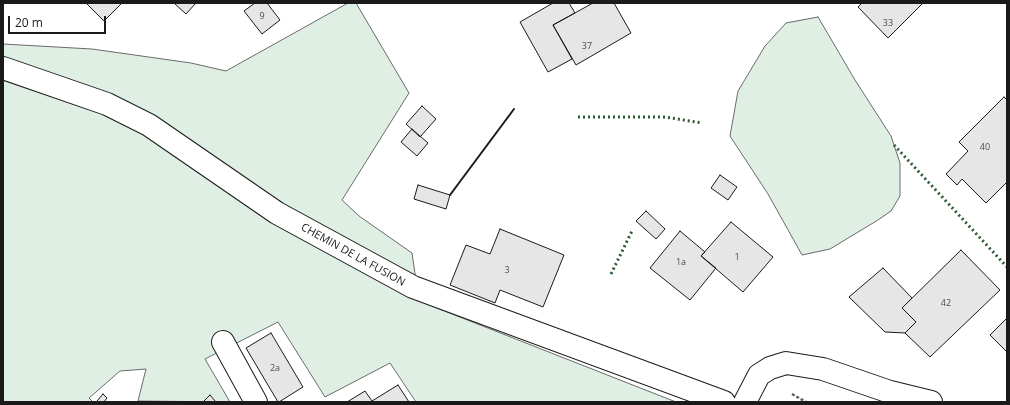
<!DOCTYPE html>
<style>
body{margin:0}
#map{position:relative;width:1010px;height:405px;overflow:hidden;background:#fff;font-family:"Open Sans",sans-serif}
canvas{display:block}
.frame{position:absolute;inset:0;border:4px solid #1a1a1a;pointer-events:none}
.scale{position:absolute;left:8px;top:16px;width:98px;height:18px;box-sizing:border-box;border:2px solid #1a1a1a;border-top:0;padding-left:5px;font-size:12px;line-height:14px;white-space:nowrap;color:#1a1a1a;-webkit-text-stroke:3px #fff;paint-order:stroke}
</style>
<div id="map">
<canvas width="1010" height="405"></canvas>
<div class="frame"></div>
<div class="scale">20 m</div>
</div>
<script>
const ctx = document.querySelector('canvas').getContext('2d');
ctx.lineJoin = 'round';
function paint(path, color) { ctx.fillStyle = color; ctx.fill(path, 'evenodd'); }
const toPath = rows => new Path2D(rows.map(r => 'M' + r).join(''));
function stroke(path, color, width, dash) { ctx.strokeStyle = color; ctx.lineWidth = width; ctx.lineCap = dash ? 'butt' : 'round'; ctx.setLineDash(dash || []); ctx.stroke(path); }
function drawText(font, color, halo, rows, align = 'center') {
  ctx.font = font + ' "Open Sans",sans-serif'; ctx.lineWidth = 3; ctx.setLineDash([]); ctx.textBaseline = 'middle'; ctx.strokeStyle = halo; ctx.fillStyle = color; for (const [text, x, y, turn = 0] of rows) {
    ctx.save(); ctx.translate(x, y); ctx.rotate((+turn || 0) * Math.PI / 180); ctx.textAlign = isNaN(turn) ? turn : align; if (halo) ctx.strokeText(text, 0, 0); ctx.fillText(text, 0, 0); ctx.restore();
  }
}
const green = toPath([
 [348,3,356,3,409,93,342,200,359,216,412,253,419,301,676,402,416,402,390,363,325,397,278,322,205,359,230,402,138,401,146,369,120,371,89,398,93,402,3,402,3,44,92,49,191,63,226,71,348,3],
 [818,17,855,80,891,136,900,163,900,196,891,211,878,220,830,249,802,255,768,194,730,136,738,91,765,46,786,23,818,17]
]);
const building = toPath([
 [86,3,122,3,104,21,86,3],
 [174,3,196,3,186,14,174,3],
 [255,3,267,3,280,20,262,34,244,11,255,3],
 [553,3,569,3,575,13,553,25,572,59,548,72,520,22,553,3],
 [593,3,614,3,631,33,576,65,553,25,593,3],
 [862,3,923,3,888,38,858,7,862,3],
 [1004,97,1007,100,1007,182,986,203,962,179,957,185,946,174,968,151,959,142,1004,97],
 [422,106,436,119,420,137,406,124,422,106],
 [412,129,428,143,417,156,401,142,412,129],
 [720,175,737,187,728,200,711,188,720,175],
 [418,185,450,195,446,209,414,199,418,185],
 [646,211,665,229,656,239,636,221,646,211],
 [731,222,773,257,743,292,701,256,731,222],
 [500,229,564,255,543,307,500,290,495,303,450,285,466,245,490,254,500,229],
 [680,231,705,252,701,256,716,268,690,300,650,268,680,231],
 [961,250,1000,290,930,357,905,333,916,322,902,308,961,250],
 [883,268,912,298,902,308,916,322,905,333,885,332,849,297,883,268],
 [1007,318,1007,352,990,335,1007,318],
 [271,333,303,387,279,402,278,402,246,348,271,333],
 [398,385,409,402,347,402,365,391,372,401,398,385],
 [103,394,107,398,104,402,98,402,97,401,103,394],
 [210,395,216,402,203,402,210,395]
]);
const path = toPath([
 [792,394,806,402]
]);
const minor = toPath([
 [3,68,107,104,149,125,277,213,413,287,724,402],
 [223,342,256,402],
 [745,402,759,375,770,368,786,363,823,369,890,392,931,402]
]);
const hedge = toPath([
 [578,117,665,117,702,123],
 [894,145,1007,267],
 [611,274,632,231]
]);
const wall = toPath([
 [450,195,514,109]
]);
const numberNames = [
 ["9",262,16],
 ["33",888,23],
 ["37",587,46],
 ["40",985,147],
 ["1",737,257],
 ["1a",681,262],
 ["3",507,270],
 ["42",946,303],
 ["2a",275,368]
];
const streetNames = [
 ["CHEMIN DE LA FUSION",353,255,29]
];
paint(green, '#e0efe3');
stroke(green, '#6a6a6a', 1);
paint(building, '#e6e6e6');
stroke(building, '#1a1a1a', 1);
stroke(minor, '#1a1a1a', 24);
stroke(path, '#5f5f5f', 2.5, [3, 2]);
stroke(minor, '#fff', 22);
stroke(hedge, '#2b5a34', 3, [2, 3]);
stroke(wall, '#1a1a1a', 2);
drawText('9px', '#4d4d4d', null, numberNames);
drawText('11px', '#1a1a1a', '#fff', streetNames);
</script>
